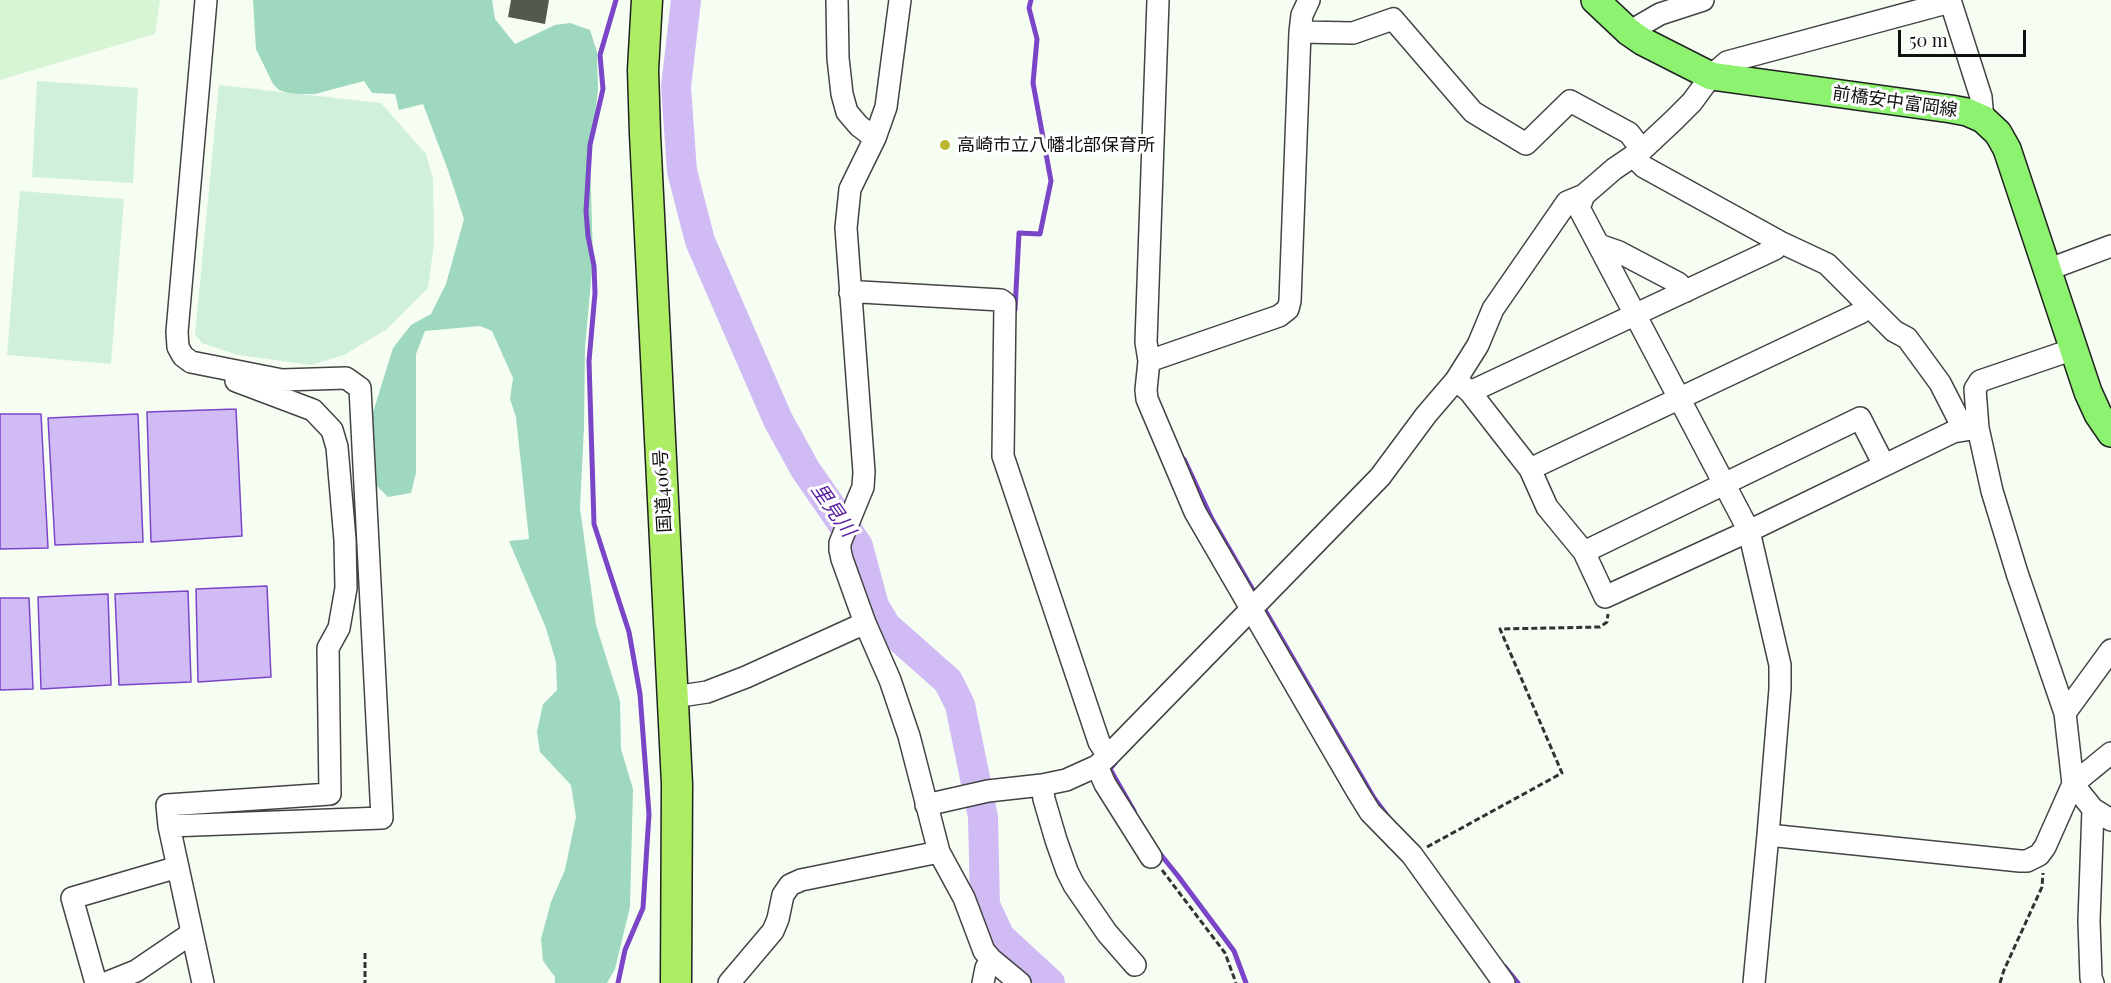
<!DOCTYPE html>
<meta charset="utf-8">
<style>
body{margin:0}
#map{position:relative;width:2111px;height:983px;overflow:hidden;background:#f6fef4;font-family:"Playfair Display",serif}
canvas{display:block}
.scale{position:absolute;left:1898px;top:30px;width:128px;height:27px;box-sizing:border-box;border:3px solid #101010;border-top:0;padding-left:8px;font-size:18px;line-height:21px;white-space:nowrap;color:#101010;-webkit-text-stroke:4px #fff;paint-order:stroke}
</style>
<div id="map">
<canvas width="2111" height="983"></canvas>
<div class="scale">50 m</div>
</div>
<script>
const ctx = document.querySelector('canvas').getContext('2d');
ctx.lineJoin = 'round';
function paint(path, color) { ctx.fillStyle = color; ctx.fill(path, 'evenodd'); }
const toPath = rows => new Path2D(rows.map(r => 'M' + r).join(''));
function stroke(path, color, width, dash) { ctx.strokeStyle = color; ctx.lineWidth = width; ctx.lineCap = dash ? 'butt' : 'round'; ctx.setLineDash(dash || []); ctx.stroke(path); }
function drawText(font, color, halo, rows, align = 'center') {
  ctx.font = font + ' "Playfair Display","Noto Sans JP",serif'; ctx.lineWidth = 6; ctx.setLineDash([]); ctx.textBaseline = 'middle'; ctx.strokeStyle = halo; ctx.fillStyle = color; for (const [text, x, y, turn = 0] of rows) {
    ctx.save(); ctx.translate(x, y); ctx.rotate((+turn || 0) * Math.PI / 180); ctx.textAlign = isNaN(turn) ? turn : align; if (halo) ctx.strokeText(text, 0, 0); ctx.fillText(text, 0, 0); ctx.restore();
  }
}
const farmland = toPath([
 [0,0,160,0,155,34,0,80]
]);
const forest = toPath([
 [253,0,492,0,495,19,515,44,555,25,570,23,590,30,597,52,598,90,590,158,593,259,585,348,584,427,580,508,596,625,620,701,621,749,633,789,630,907,615,969,607,983,555,983,555,977,543,961,541,939,551,902,565,870,576,817,571,785,540,752,537,732,543,704,557,690,556,662,546,628,509,541,529,539,516,417,510,399,513,378,492,331,480,326,425,331,416,354,416,473,411,493,388,497,376,485,370,422,393,348,411,325,431,314,446,284,464,219,448,170,423,104,399,110,395,94,372,93,364,81,315,94,291,94,279,90,273,84,256,49]
]);
const pitch = toPath([
 [37,81,138,88,133,183,32,177],
 [219,85,381,103,426,154,433,179,434,243,428,288,387,329,344,355,311,365,238,355,202,343,195,335],
 [20,191,124,199,111,364,7,355]
]);
const water = toPath([
 [236,409,242,536,151,542,147,412,236,409],
 [0,414,41,414,48,548,0,549,0,414],
 [138,414,143,542,55,545,48,418,138,414],
 [267,586,271,677,198,682,196,589,267,586],
 [188,591,191,682,119,685,115,594,188,591],
 [108,594,111,685,41,689,38,597,108,594],
 [0,598,29,598,33,689,0,690,0,598]
]);
const stream = toPath([
 [616,0,600,55,603,89,590,145,586,211,588,236,594,266,595,293,589,361,594,524,629,632,640,694,649,814,643,908,625,950,618,983],
 [1015,310,1019,233,1040,234,1051,181,1033,83,1037,39,1029,8,1031,0],
 [1184,459,1212,519,1257,597],
 [1262,605,1374,798,1389,818],
 [1115,763,1110,769,1134,811],
 [1157,850,1178,876,1234,951,1246,983],
 [1505,967,1518,983]
]);
const river = toPath([
 [686,0,676,87,682,171,700,241,778,420,805,469,858,546,874,606,886,626,948,681,960,705,983,817,985,905,1000,937,1050,983]
]);
const building = toPath([
 [511,0,549,0,545,24,508,17]
]);
const path = toPath([
 [1427,847,1562,773,1500,629,1600,627,1607,622,1608,614],
 [1162,870,1225,953,1236,983],
 [365,953,365,983],
 [2000,983,2004,970,2042,887,2043,873]
]);
const minor = toPath([
 [837,0,838,58,842,94,847,112,859,126,875,138],
 [900,0,886,107,875,138,850,189,846,228,864,472,863,487,840,543,840,550,842,559,865,623,890,680,909,736,939,852,964,898,984,951,991,959,1020,983],
 [1158,0,1146,342,1149,361,1146,390,1147,399,1195,512,1357,791,1370,812,1412,855,1504,983],
 [1950,0,1981,97,1983,119],
 [1300,32,1353,33,1393,19,1473,112,1526,144,1570,101,1629,133,1642,150],
 [1629,32,1660,14,1703,0],
 [1633,156,1644,167,1780,242,1827,264,1894,331,1907,338,1940,383,1964,430],
 [1584,195,1579,208,1749,531,1780,665,1780,689,1768,835,1754,983],
 [1599,245,1619,252,1678,283,1686,291],
 [2047,270,2111,246],
 [850,293,861,292,1001,300,1005,303,1003,456,1099,742,1108,756],
 [1149,361,1279,316,1288,309,1290,301,1300,32,1302,15,1309,0],
 [1456,380,1470,392,1530,469,1547,507,1584,552,1605,597,1749,531,1953,432,1978,428],
 [1470,392,1775,249,1780,242],
 [1530,469,1860,313,1868,307],
 [1584,552,1860,418,1884,465],
 [674,697,707,692,746,677,865,623],
 [2065,713,2111,650],
 [2111,753,2073,784,2093,809,2111,820],
 [1097,766,1105,784,1151,857],
 [1042,785,1044,799,1056,840,1067,871,1074,885,1107,933,1135,965],
 [926,805,988,791,1042,785,1066,780,1097,766,1108,756,1380,477,1426,415,1456,380,1478,345,1493,309,1567,202,1584,195,1614,169,1642,150,1674,120,1692,102,1711,76,1727,62,1950,2],
 [169,826,167,805,330,794,328,648,339,628,346,588,345,540,337,447,332,430,313,410,236,381],
 [1768,835,2020,861,2027,861,2039,855,2045,847,2073,784,2065,713,2017,573,1992,491,1978,428,1975,389,1980,381,2074,349],
 [96,983,72,898,178,867],
 [106,983,136,971,192,933],
 [203,983,169,826,382,818,360,388,346,378,282,380,191,362,183,356,178,347,177,332,206,0],
 [729,983,773,931,778,919,783,895,790,885,801,880,939,852],
 [983,983,986,968,991,959],
 [2093,983,2091,978,2089,921,2093,809]
]);
const major = toPath([
 [1595,0,1629,32,1642,41,1711,76,1951,109,1967,112,1983,119,1998,133,2007,149,2088,392,2098,414,2111,433]
]);
const highway = toPath([
 [647,0,643,70,645,134,677,784,676,983]
]);
const markers = [
 [945,145,6,"#bbb72e"]
];
const streetNames = [
 ["前橋安中富岡線",1895,102,8],
 ["国道406号",663,491,-93]
];
const poiNames = [
 ["高崎市立八幡北部保育所",957,145]
];
const waterNames = [
 ["里見川",833,510,55]
];
paint(farmland, '#d7f4d5');
paint(forest, '#9ed8bf');
paint(pitch, '#d0f0db');
paint(water, '#d1bbf4');
stroke(water, '#7b45c8', 1.5);
stroke(stream, '#7b45c8', 5);
stroke(river, '#d1bbf4', 30);
paint(building, '#54594d');
stroke(minor, '#434343', 24);
stroke(major, '#212121', 30);
stroke(highway, '#212121', 33);
stroke(path, '#323232', 3, [6, 3]);
stroke(minor, '#fff', 21);
stroke(major, '#8ef271', 27);
stroke(highway, '#aced63', 30);
for (const [x, y, r, color] of markers) { const dot = new Path2D(); dot.arc(x, y, r, 0, 2 * Math.PI); ctx.fillStyle = color; ctx.fill(dot); stroke(dot, '#fff', 2); }
drawText('18px', '#101010', '#fff', streetNames);
drawText('18px', '#101010', '#fff', poiNames, 'left');
drawText('italic 20px', '#581e9e', '#fff', waterNames);
</script>
